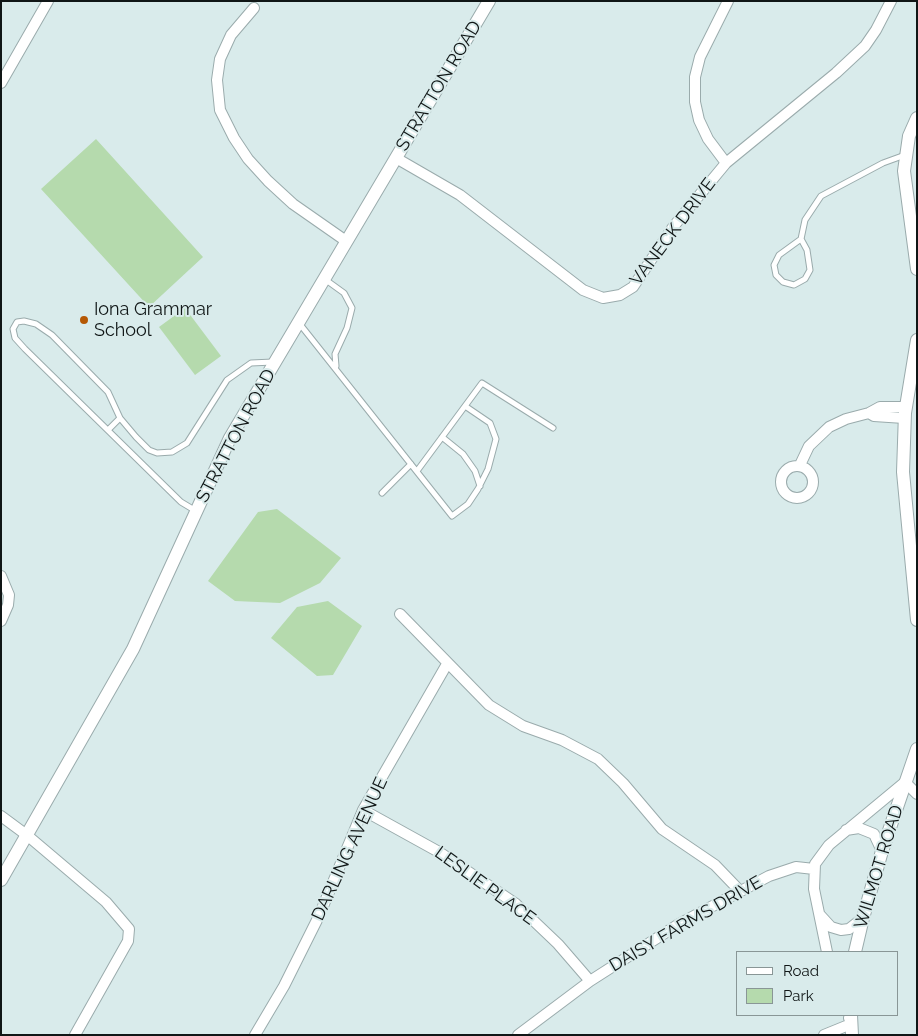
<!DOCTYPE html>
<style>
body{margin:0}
#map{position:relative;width:918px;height:1036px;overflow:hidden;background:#d9ebeb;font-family:Raleway,sans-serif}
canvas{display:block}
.frame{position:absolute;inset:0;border:2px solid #101616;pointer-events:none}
.legend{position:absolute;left:736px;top:951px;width:162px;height:65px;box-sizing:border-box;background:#d9ebeb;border:1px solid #899696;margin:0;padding:6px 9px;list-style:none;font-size:15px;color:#101616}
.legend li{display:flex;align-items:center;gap:10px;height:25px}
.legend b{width:25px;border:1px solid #899696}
</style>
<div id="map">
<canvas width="918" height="1036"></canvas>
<div class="frame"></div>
<ul class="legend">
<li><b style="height:6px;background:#fff"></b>Road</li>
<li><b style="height:14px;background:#b5daad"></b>Park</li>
</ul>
</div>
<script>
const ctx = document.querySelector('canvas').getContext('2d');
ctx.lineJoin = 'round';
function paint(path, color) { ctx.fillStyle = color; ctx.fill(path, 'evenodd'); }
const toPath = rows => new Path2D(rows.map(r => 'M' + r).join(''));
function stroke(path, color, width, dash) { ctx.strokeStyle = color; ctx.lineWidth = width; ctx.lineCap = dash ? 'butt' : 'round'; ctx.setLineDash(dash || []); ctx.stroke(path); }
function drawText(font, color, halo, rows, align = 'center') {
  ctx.font = font + ' Raleway,sans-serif'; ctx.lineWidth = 4; ctx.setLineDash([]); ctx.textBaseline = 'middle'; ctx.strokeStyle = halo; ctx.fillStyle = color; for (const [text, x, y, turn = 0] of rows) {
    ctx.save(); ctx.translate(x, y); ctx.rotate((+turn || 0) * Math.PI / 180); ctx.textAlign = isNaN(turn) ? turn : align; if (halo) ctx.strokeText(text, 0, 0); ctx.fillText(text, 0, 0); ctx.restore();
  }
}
const green = toPath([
 [96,139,203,257,149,307,41,189],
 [185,308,221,356,195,375,159,327],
 [277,509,341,558,320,583,280,603,235,601,208,581,258,512],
 [328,601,362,626,333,675,317,676,271,638,297,607]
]);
const service = toPath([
 [801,239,807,250,810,270,805,279,794,285,783,282,776,275,774,265,779,255,801,239,805,220,821,196,883,163,905,155],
 [326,280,344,293,352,308,347,328,335,354,336,366],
 [299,323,452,516,468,504,478,489,488,469,496,439,490,423,465,406],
 [108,430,120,418],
 [442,437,463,454,475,471,480,486],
 [417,471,482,383,553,428],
 [382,493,411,464],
 [196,511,181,502,25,349,15,338,13,329,17,322,24,321,36,324,52,335,108,392,120,418,136,437,149,450,157,453,172,452,187,443,227,380,251,363,273,362]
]);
const minor = toPath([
 [254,8,231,35,220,59,217,80,220,110,234,138,248,159,268,181,293,204,346,241],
 [1,83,48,1],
 [396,158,460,195,583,290,603,298,620,295,633,287,673,227,726,163,836,73,865,46,876,30,891,1],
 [726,163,708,139,699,120,695,102,695,77,700,57,728,1],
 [869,413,874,416,904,418],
 [800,465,809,446,829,427,846,419,869,413,880,407,906,407],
 '781 482a16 16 0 1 1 32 0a16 16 0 1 1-32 0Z',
 [1,576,9,595,8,605,1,621],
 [400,614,489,705,523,726,562,740,598,759,623,783,662,829,715,865,740,891],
 [363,810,439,852,516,904,558,944,590,981],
 [1,816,28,836,106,902,129,929,128,941,75,1035],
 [846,830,859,828,874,834,882,851],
 [820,915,831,927,841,930,849,929,863,918],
 [827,952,814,889,815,864,829,845,905,782,917,794],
 [255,1035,284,986,319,916,363,810,447,664],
 [518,1035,590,981,679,924,769,876,796,867,814,869],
 [824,1035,851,1024,849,1018]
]);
const tertiary = toPath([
 [917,118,909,136,904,171,917,269],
 [917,340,905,413,903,472,917,620],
 [1,880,133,649,230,438,489,1],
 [855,952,863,918,882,851,917,749],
 [851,1015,852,1035]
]);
const markers = [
 [84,320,5,"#b55804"]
];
const streetNames = [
 ["STRATTON ROAD",439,86,-59],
 ["VANECK DRIVE",673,232,-53],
 ["STRATTON ROAD",236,436,-62],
 ["DARLING AVENUE",350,849,-65],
 ["WILMOT ROAD",879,867,-73],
 ["LESLIE PLACE",485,886,36],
 ["DAISY FARMS DRIVE",686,924,-30]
];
const poiNames = [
 ["Iona Grammar",94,310],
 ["School",94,331]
];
paint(green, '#b5daad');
stroke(service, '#9aabac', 7);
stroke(minor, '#9aabac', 12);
stroke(tertiary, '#9aabac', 14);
stroke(service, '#fff', 5);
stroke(minor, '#fff', 10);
stroke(tertiary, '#fff', 12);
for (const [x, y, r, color] of markers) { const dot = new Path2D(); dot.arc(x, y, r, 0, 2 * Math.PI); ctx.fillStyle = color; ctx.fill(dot); stroke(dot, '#d9ebeb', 2); }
drawText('18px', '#101616', '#d9ebeb', streetNames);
drawText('18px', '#101616', '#d9ebeb', poiNames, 'left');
</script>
